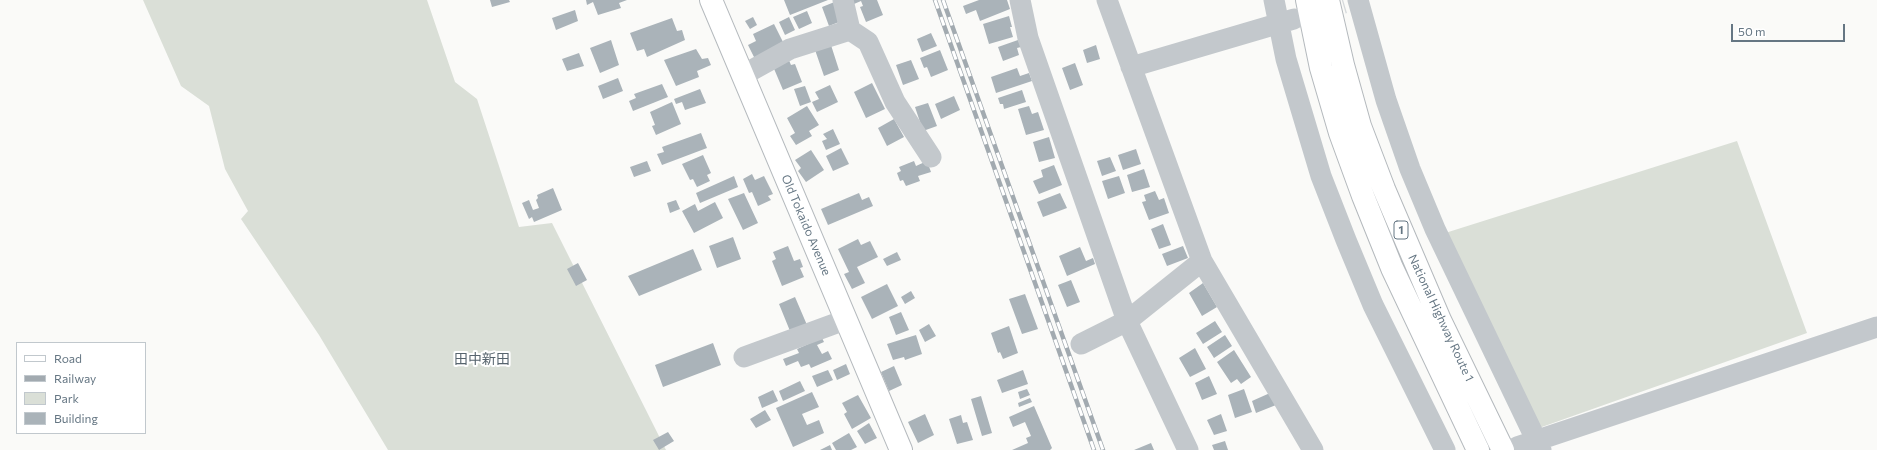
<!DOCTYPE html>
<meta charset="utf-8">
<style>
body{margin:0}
#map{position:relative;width:1877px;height:450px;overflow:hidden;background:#fafaf8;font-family:Commissioner,sans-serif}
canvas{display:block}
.legend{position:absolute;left:16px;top:342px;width:130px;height:92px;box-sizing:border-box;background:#fff;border:1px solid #c1c8cd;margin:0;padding:5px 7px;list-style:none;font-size:12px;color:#657683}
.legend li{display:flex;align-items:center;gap:8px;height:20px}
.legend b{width:20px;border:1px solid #c1c8cd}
.scale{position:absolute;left:1731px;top:24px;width:114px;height:18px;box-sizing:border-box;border:2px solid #657683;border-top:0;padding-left:5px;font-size:12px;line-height:14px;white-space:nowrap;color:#657683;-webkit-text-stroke:3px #fff;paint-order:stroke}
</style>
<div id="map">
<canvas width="1877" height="450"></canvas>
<ul class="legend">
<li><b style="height:5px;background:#fff"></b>Road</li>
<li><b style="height:5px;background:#a2aab0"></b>Railway</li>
<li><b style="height:11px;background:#dadfd7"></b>Park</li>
<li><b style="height:11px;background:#aab3b9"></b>Building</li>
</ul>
<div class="scale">50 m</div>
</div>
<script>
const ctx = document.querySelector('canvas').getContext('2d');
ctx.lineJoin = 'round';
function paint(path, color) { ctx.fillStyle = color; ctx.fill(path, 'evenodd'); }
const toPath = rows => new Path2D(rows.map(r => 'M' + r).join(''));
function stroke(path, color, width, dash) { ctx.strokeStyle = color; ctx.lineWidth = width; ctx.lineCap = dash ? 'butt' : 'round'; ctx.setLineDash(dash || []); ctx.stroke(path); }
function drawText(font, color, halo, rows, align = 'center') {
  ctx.font = font + ' Commissioner,"Noto Sans JP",sans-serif'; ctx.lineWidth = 4; ctx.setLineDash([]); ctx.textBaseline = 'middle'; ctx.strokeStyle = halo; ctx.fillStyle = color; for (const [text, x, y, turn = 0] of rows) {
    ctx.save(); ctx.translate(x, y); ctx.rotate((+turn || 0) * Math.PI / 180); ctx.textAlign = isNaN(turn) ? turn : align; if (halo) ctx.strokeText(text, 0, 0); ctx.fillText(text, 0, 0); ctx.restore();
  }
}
const green = toPath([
 [143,0,427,0,455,82,477,99,519,227,552,223,666,450,388,450,319,335,241,219,248,211,225,169,209,106,181,86],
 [1737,141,1807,333,1539,428,1442,234]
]);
const building = toPath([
 [490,0,509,0,510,2,492,7],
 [586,0,627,0,619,3,621,8,598,15,593,2,587,5],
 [784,0,828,0,790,15],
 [852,0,877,0,883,15,866,22,860,7,863,6,861,1,854,4],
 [979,0,1007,0,1010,9,980,21,976,10,966,14,963,6],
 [837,1,844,20,829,26,822,7],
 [575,10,578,21,556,30,552,18],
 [807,11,812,23,799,29,793,17],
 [1009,16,1012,27,1010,27,1013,37,989,44,983,24],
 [753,17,757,25,750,29,745,21],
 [789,17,795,30,785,35,779,22],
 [672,18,677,31,682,30,685,40,647,57,644,49,637,51,630,33],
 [774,24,784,44,755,59,748,45,756,41,753,34],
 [931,33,937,46,922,52,917,39],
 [611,40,619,65,600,73,590,48],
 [1018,40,1021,47,1017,48,1019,55,1003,61,998,47],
 [830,42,839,70,824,76,814,47],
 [1096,45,1100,59,1087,63,1083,50],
 [696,49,702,59,708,58,711,65,697,71,699,77,676,86,664,60],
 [940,50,948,70,931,77,927,67,924,68,920,58],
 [579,53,584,66,567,71,562,59],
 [788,58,791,65,795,64,802,82,783,90,772,64],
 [911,60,919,79,903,85,896,65],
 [1075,63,1083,85,1070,90,1062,68],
 [1017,68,1020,76,1029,73,1032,81,996,93,991,77],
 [618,78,623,91,603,99,598,86],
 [872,83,885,109,866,118,854,92],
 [662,84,668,97,633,111,629,101,636,98,634,94],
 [830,85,838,102,817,112,812,102,819,99,815,92],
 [805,86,811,102,800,106,794,89],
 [700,89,706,103,685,110,682,102,676,104,674,99],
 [1022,90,1026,102,1004,109,1003,104,1000,104,998,98],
 [954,96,960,110,941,119,935,104],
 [672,102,681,124,656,135,652,126,655,125,650,112],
 [928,103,937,126,923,131,915,107],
 [807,106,819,125,809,131,812,136,796,145,790,136,795,133,787,118],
 [1029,106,1032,114,1038,112,1044,130,1026,135,1018,109],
 [894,119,904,137,887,146,878,128],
 [833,129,840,144,826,150,822,141,827,139,823,134],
 [701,133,707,148,662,165,657,154,664,152,662,147],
 [1049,137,1055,158,1039,162,1033,142],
 [841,148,849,164,833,171,826,156],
 [1136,149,1141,164,1123,170,1118,155],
 [811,150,824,170,806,182,798,171,801,168,795,160],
 [703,155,711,173,707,175,710,181,697,187,693,179,690,180,682,164],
 [1110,157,1116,171,1102,176,1097,161],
 [647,161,651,171,634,177,630,167],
 [914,161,916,166,927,161,931,172,918,176,920,181,906,186,903,180,900,181,897,173,901,171,899,167],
 [1054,165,1062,185,1039,194,1033,181,1043,177,1041,170],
 [1144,169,1150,187,1132,192,1127,175],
 [752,174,755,180,764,176,773,194,768,196,771,200,758,206,752,192,749,193,743,179],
 [734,176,738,187,700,203,696,193],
 [1119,176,1125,193,1108,199,1102,181],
 [553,188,562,210,534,222,532,217,529,219,522,203,529,200,533,210,539,208,536,200,538,198,537,195],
 [1155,191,1159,200,1164,198,1169,213,1149,220,1142,202,1146,201,1144,195],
 [744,193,758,223,743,230,728,199],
 [859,193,862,200,869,197,873,206,828,225,821,209],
 [1060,193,1067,208,1043,217,1037,202],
 [676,200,680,209,670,213,667,203],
 [715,202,723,218,694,233,682,211,695,204,698,211],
 [1163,224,1171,245,1159,249,1151,229],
 [733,237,741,259,717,268,709,246],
 [858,239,861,245,870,241,878,257,857,267,865,283,852,289,844,274,849,272,838,249],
 [788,246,794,261,800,259,803,267,800,268,804,277,782,286,772,261,776,259,773,252],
 [1183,246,1188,258,1167,266,1162,254],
 [1080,247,1086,261,1093,258,1095,264,1067,276,1059,256],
 [693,249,702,270,639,296,628,276],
 [897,252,901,260,887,266,883,259],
 [578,263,587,280,576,286,567,269],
 [1071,280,1080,302,1067,307,1058,285],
 [1203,283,1217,307,1202,316,1189,293],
 [887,284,898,306,872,319,861,297],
 [911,291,915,298,905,304,901,297],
 [1025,294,1038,329,1022,334,1009,299],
 [795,297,807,325,790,331,779,304],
 [901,312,909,330,896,335,889,317],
 [1215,321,1222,332,1203,344,1196,333],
 [929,324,936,336,925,342,919,330],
 [1009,326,1018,353,1003,359,1000,352,998,353,991,333],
 [916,335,922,354,905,360,904,357,893,360,887,344],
 [1225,335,1232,346,1214,358,1207,347],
 [822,338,824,342,817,345,822,354,828,351,832,359,811,368,809,364,801,367,798,361,786,366,783,359,799,353,797,349],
 [713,343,721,365,663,387,655,365],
 [1195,348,1206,369,1190,377,1179,358],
 [1234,350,1251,377,1241,384,1237,379,1231,383,1217,362],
 [846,364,850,374,837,380,833,370],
 [894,366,902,385,889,391,881,372],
 [828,370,833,380,817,387,812,376],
 [1023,370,1028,384,1002,393,997,380],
 [1209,376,1217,394,1202,400,1195,383],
 [800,381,805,391,783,401,779,391],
 [1027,389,1030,395,1020,399,1018,392],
 [1244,389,1252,412,1235,418,1228,395],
 [773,390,778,401,762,408,758,397],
 [812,392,819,407,802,414,807,425,819,420,824,433,793,447,776,408],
 [1270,393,1276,405,1256,413,1252,401],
 [858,395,871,418,852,429,844,414,847,412,842,403],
 [981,396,992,433,982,436,971,399],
 [1030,398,1032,402,1019,407,1018,403],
 [1034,406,1052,448,1050,450,1012,450,1028,443,1026,438,1031,436,1025,422,1013,427,1009,417],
 [765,410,771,420,756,428,750,419],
 [925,414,934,435,918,443,908,422],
 [1221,414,1227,431,1214,435,1207,420],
 [961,415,963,423,967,422,973,440,957,444,949,419],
 [869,423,877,438,865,444,857,431],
 [668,432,674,441,659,450,653,440],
 [849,433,857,447,851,450,836,450,832,443],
 [1225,441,1228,450,1214,450,1212,445],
 [1151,443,1154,450,1134,450],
 [830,445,832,450,820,450]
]);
const minorTunnel = toPath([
 [1313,12,1344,3]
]);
const minor = toPath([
 [843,0,850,30,868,42,895,102,931,157],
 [1020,0,1028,38,1127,321,1188,450],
 [1107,0,1202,261,1313,450],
 [1274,0,1286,59,1321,176,1346,240,1373,305,1445,450],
 [1358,0,1386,100,1410,169,1435,229,1541,450],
 [1131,67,1294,19],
 [743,75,790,49,850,30],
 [1081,344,1127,321,1202,261],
 [744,357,845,320],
 [1517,447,1877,327]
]);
const major = toPath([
 [711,0,901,450]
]);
const highway = toPath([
 [1307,0,1321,68,1340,133,1363,196,1392,268,1478,450],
 [1328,0,1343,65,1360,126,1384,189,1440,320,1503,450]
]);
const rail = toPath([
 [935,0,1094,450],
 [943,0,1103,450]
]);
const shields = [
 [1401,230,14]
];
const shieldNames = [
 ["1",1401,230]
];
const streetNames = [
 ["Old Tokaido Avenue",806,225,67],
 ["National Highway Route 1",1441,318,65]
];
const quarterNames = [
 ["田中新田",482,359]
];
paint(green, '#dadfd7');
paint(building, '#aab3b9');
stroke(minorTunnel, '#d5d9db', 21, [21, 10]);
stroke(major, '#b5babe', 24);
stroke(highway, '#b4b9bd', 24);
stroke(minor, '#c3c8cc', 21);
stroke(major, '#fff', 22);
stroke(highway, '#fff', 22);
stroke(rail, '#a2aab0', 4.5);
stroke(rail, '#fff', 3, [9]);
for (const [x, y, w] of shields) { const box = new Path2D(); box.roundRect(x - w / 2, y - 9, w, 18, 3); ctx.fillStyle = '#fff'; ctx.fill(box); stroke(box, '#657683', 1); }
drawText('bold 11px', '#657683', null, shieldNames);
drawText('12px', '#657683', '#fff', streetNames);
drawText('14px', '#57646e', '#fff', quarterNames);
</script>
